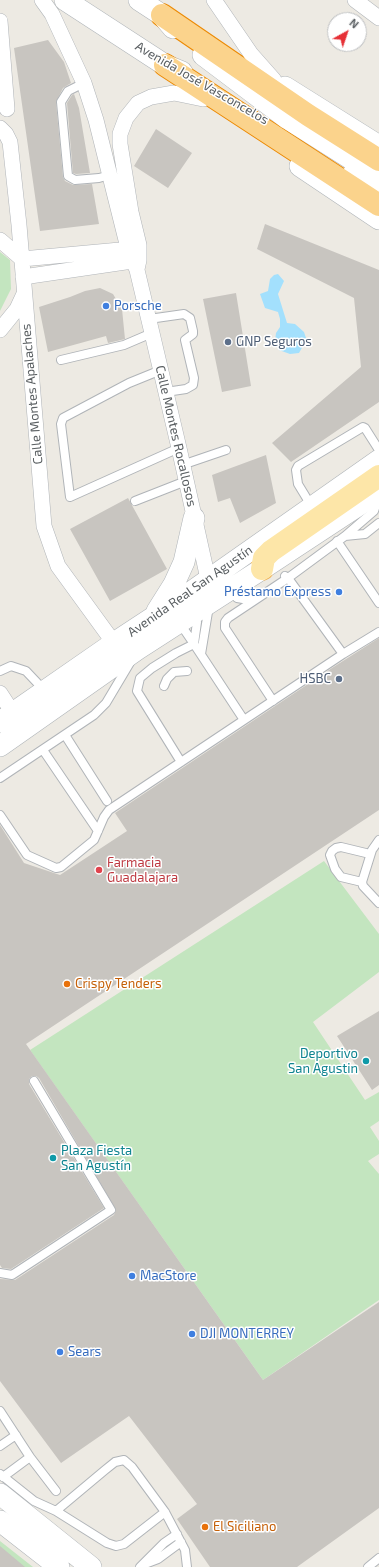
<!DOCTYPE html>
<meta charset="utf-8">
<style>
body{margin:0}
#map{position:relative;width:379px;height:1567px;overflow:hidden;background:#edeae3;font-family:"Exo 2",sans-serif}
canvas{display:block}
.north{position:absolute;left:327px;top:12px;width:40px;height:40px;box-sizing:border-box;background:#fff;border:1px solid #bdbfc1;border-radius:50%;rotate:40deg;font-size:11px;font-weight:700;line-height:16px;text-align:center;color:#5b6063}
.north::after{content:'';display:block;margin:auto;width:14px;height:18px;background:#e63036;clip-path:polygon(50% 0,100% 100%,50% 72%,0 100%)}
</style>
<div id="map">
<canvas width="379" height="1567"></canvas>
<div class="north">N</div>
</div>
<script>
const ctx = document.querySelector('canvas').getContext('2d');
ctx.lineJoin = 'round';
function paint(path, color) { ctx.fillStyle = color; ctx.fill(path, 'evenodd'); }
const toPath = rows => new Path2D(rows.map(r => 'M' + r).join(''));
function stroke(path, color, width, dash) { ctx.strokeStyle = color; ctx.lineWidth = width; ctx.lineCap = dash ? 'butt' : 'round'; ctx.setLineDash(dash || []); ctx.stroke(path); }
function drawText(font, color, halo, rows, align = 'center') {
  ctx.font = font + ' "Exo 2",sans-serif'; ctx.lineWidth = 3; ctx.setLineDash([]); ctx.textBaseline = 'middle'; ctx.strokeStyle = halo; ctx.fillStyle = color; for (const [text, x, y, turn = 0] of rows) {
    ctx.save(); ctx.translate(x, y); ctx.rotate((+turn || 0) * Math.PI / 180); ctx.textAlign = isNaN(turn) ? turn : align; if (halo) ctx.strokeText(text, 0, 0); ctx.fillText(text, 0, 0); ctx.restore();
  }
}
const green = toPath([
 [0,252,10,260,11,289,0,311],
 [324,861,379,934,379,972,313,1022,365,1100,379,1092,379,1121,370,1127,379,1141,379,1154,368,1161,379,1174,379,1300,263,1380,30,1050],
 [0,1541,33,1567,0,1567]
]);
const water = toPath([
 [278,274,284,281,278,294,287,323,295,324,304,332,306,338,304,344,299,353,290,354,279,350,275,341,276,333,280,327,280,319,278,312,265,308,260,294,268,291,270,279,274,275]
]);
const building = toPath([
 [48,40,64,62,71,83,63,88,56,102,63,177,65,181,73,185,92,184,99,224,40,231,14,48],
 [74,94,79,108,90,173,76,174,73,173,67,103,72,95],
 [156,129,192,153,168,188,134,166],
 [265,224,379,270,379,402,291,462,272,443,361,367,354,298,257,249],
 [100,288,113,294,122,309,125,339,108,343,106,336,48,352,39,307,70,297,85,291],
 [236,293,251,386,222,392,203,299],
 [266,455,276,503,240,523,230,498,218,502,212,475],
 [128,498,167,569,110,601,70,529],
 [379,638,379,810,26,1044,263,1380,379,1302,379,1508,297,1567,210,1567,177,1519,197,1504,129,1416,61,1463,0,1381,0,1279,15,1280,114,1215,116,1210,39,1078,36,1076,32,1076,29,1079,29,1084,104,1208,11,1269,2,1268,0,1265,0,825,24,863,60,875,127,831,115,813,332,668],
 [379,1011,379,1085,372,1090,337,1036],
 [0,1546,25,1567,0,1567]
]);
const lane = toPath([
 [84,83,68,91,61,102,68,176,75,180,99,178,110,175],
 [149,319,184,314,190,318,193,331,193,334,185,340,194,378,193,385,186,389,166,392],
 [61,360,124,345,152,333],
 [161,370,129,383,63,418,61,424,70,497,179,448],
 [182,465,226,450],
 [135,501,186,481],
 [312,507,298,484,296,470,298,466,363,427,365,428,379,450],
 [345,536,374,511,376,505,371,498],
 [337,541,379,603],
 [285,576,288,578,343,654],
 [229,589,237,598,243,599,250,598,256,593],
 [193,616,197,622,194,644,244,720],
 [179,622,194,644,176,653,152,668,140,678,137,691,181,762],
 [201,654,209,606],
 [0,671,11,666,26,671,44,690],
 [164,686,167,679,174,672,187,671],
 [273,701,225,628,225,622,228,618,288,578,345,536,365,534,379,523],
 [65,735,107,801],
 [43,750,98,831],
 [0,778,94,715,106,703,131,661],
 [0,815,27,855,56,868,61,867,94,840,104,817,109,810,343,654,379,632],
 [379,840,372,850,362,882,363,886,379,903],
 [362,882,341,877,335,869,330,855,332,851,336,848,341,847,370,854],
 [0,1273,12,1275,111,1210,34,1081],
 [0,1411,30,1457,56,1491],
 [0,1446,16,1435],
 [0,1474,34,1501,56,1511],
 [3,1477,30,1457],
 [165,1512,124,1544,116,1546,107,1543,56,1511,105,1470,115,1462,124,1460,132,1467,165,1512,185,1550,187,1567],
 [145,1564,158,1559,181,1542],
 [140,1567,164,1543,177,1534],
 [368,1567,379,1558]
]);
const street = toPath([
 [42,0,52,14,84,83,96,120,128,248,137,270,152,333,179,448,208,579,208,589],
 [214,0,251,54,274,80],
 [355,0,379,18],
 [0,21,7,109],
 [0,128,6,134,10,142,19,225,44,526,58,566,114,643],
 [0,240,22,259,120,250,137,246],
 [137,269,139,260,139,245,131,212,120,144,120,134,126,118,138,103,151,97,174,93,203,99],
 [23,277,139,260],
 [0,330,17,309,24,294],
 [0,693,13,713]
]);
const secondary = toPath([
 [65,0,165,65,182,72],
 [139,0,162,15,173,28],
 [203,55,288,119,378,176],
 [285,87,379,146],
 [300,166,379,219],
 [352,175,379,192],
 [157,611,174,584,184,562,194,518],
 [0,722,114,643,181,599,379,460],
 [0,746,138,649,262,569,379,492],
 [0,1494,91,1567],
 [0,1521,59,1567]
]);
const primary = toPath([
 [262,569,264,558,271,551,379,476]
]);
const highway = toPath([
 [162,15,308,115,379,160],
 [165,65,379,205]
]);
const markers = [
 [106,306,4,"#3f7fe0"],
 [228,342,4,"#5c6f8a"],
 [339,592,4,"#3f7fe0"],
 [339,679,4,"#5c6f8a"],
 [99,870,4,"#e0444e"],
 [67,984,4,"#e8710a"],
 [366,1061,4,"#0f9aa8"],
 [53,1158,4,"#0f9aa8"],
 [132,1276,4,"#3f7fe0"],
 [192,1334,4,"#3f7fe0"],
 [60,1352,4,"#3f7fe0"],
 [205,1527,4,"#e8710a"]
];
const streetNames = [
 ["Avenida José Vasconcelos",202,83,30],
 ["Calle Montes Apalaches",32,394,-95],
 ["Calle Montes Rocallosos",176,436,77],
 ["Avenida Real San Agustín",190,591,-35]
];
const shopNames = [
 ["Porsche",114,306],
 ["Préstamo Express",331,592,"right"],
 ["MacStore",140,1276],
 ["DJI MONTERREY",200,1334],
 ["Sears",68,1352]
];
const serviceNames = [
 ["GNP Seguros",236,342],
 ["HSBC",331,679,"right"]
];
const healthNames = [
 ["Farmacia",107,863],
 ["Guadalajara",107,878]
];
const foodNames = [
 ["Crispy Tenders",75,984],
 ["El Siciliano",213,1527]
];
const cultureNames = [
 ["Deportivo",358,1054],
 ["San Agustin",358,1069],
 ["Plaza Fiesta",61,1151,"left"],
 ["San Agustín",61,1166,"left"]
];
paint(green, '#c3e5bf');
paint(water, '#a3e0fd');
paint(building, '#c8c5c0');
stroke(lane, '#b0b4b8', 10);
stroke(street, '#b0b4b8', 16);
stroke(secondary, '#afb4b8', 22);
stroke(primary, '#efb55a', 24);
stroke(highway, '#ec8a04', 24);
stroke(lane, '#fff', 8);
stroke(street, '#fff', 15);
stroke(secondary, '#fff', 21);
stroke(primary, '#fde6a8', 22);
stroke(highway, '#fbd38c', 22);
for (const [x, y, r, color] of markers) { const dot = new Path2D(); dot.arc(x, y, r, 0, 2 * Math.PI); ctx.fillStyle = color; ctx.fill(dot); stroke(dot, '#fff', 1.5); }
drawText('13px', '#5b6063', '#fff', streetNames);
drawText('13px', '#366cbe', '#fff', shopNames, 'left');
drawText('13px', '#4e5e75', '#fff', serviceNames, 'left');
drawText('13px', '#be3a42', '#fff', healthNames, 'left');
drawText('13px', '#c56008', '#fff', foodNames, 'left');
drawText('13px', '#0d838f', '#fff', cultureNames, 'right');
</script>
